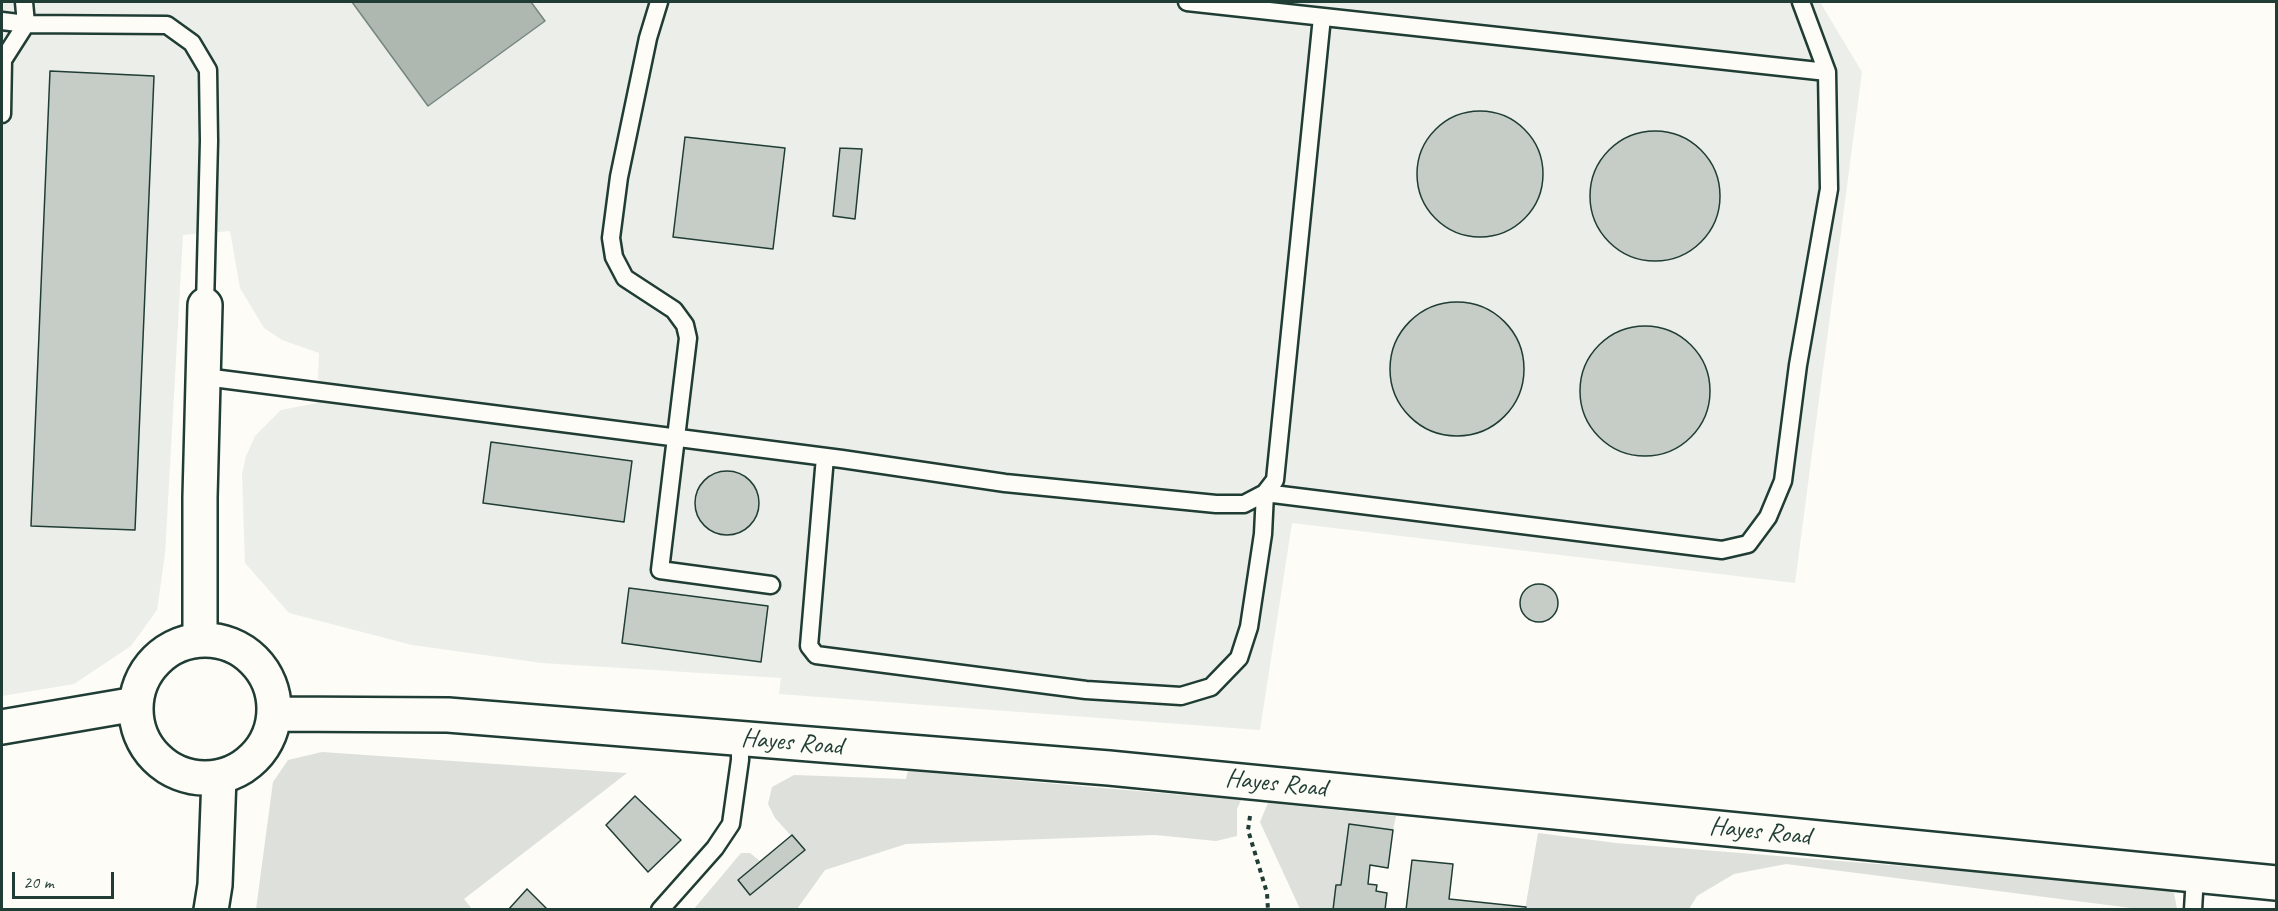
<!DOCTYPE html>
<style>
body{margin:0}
#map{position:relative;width:2278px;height:911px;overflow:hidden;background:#fdfcf7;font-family:Caveat,sans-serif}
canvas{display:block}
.frame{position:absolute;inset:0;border:3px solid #1f3d34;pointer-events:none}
.scale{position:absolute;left:12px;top:872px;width:102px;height:27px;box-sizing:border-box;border:3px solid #1f3d34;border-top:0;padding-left:8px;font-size:18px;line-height:21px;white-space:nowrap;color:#1f3d34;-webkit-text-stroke:4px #fdfcf7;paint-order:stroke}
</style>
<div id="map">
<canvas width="2278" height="911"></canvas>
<div class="frame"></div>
<div class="scale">20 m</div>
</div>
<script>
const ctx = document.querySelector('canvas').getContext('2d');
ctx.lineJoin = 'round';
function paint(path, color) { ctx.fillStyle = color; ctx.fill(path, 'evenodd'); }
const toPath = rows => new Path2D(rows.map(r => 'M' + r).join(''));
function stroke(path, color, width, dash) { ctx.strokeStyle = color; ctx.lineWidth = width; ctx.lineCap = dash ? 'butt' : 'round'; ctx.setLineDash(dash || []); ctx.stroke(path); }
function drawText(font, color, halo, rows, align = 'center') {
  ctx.font = font + ' Caveat,sans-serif'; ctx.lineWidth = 6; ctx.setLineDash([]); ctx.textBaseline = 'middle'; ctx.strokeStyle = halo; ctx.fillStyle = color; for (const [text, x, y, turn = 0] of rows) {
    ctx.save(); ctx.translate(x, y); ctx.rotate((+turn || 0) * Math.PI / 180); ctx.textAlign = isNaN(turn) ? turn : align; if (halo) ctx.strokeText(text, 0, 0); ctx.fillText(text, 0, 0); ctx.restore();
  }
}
const built = toPath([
 [2,2,1820,2,1862,72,1795,583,1292,523,1260,730,779,694,781,678,542,663,412,645,289,613,245,563,242,474,246,456,255,436,281,410,317,403,319,353,282,340,264,328,240,288,230,231,183,235,165,554,157,610,131,646,74,684,2,696]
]);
const green = toPath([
 [322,752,627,773,464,899,472,909,256,909,273,782,288,760],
 [908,771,1241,800,1237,809,1237,836,1216,841,1155,835,906,844,825,870,797,909,693,910,741,853,750,853,760,861,738,880,750,895,804,850,775,818,768,804,772,787,794,775,906,779],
 [1268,803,1396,816,1393,830,1349,824,1341,885,1336,885,1333,910,1300,909,1260,822],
 [1538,833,1616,843,2164,887,2174,893,2177,909,2139,909,1786,864,1734,874,1697,896,1689,909,1525,910]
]);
const water = toPath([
 [352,2,531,2,545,21,428,106,352,2]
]);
const building = toPath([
 [50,71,154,76,135,530,31,526,50,71],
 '1417 174a63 63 0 1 1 126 0a63 63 0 1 1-126 0Z',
 '1590 196a65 65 0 1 1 130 0a65 65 0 1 1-130 0Z',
 [685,137,785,148,773,249,673,237,685,137],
 [840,148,862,149,855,219,833,216,840,148],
 '1390 369a67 67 0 1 1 134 0a67 67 0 1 1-134 0Z',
 '1580 391a65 65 0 1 1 130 0a65 65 0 1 1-130 0Z',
 [491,442,632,461,624,522,483,503,491,442],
 '695 503a32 32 0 1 1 64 0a32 32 0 1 1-64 0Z',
 '1520 603a19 19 0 1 1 38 0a19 19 0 1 1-38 0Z',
 [629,588,768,606,761,662,622,643,629,588],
 [635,796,681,840,648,872,606,825,635,796],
 [1349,824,1393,830,1388,868,1370,865,1368,884,1377,885,1376,891,1387,893,1385,910,1333,910,1336,885,1341,885,1349,824],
 [792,835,805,850,750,895,738,880,792,835],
 [1412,860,1453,864,1449,899,1526,907,1525,910,1406,910,1412,860],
 [527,889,548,910,508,910,527,889]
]);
const path = toPath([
 [1250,816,1248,830,1267,893,1268,910]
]);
const service = toPath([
 [659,2,648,38,619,177,611,238,614,257,625,278,674,310,685,325,688,338,660,570,771,585],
 [1187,2,1827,72],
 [2,21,26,24,24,2],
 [2,114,3,60,26,24,167,25,192,43,208,70,209,141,205,305],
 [205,377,842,459,1005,483,1216,504,1244,504,1265,493,1275,480,1322,17],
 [825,457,809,646,816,655,1086,690,1181,696,1211,687,1239,658,1249,627,1263,534,1265,493,1722,550,1748,544,1768,517,1783,481,1798,365,1829,189,1827,72,1801,2],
 [660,910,715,848,731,824,740,760,740,739],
 [2193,910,2195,875]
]);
const minor = toPath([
 [200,639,200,497,205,305],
 [211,910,215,885,219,777]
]);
const tertiary = toPath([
 '136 709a69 69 0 1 1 138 0a69 69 0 1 1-138 0Z',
 [274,714,448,715,1109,768,2276,883],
 [2,727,136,704]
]);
const streetNames = [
 ["Hayes Road",792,743,5],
 ["Hayes Road",1276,784,6],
 ["Hayes Road",1760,832,6]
];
paint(built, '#eceee9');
paint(green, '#dde0db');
paint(water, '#aeb8b1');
stroke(water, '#75877f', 1.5);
paint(building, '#c6cdc7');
stroke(building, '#1f3d34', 1.5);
stroke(service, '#1f3d34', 21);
stroke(minor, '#1f3d34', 38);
stroke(tertiary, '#1f3d34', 38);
stroke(path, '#1f3d34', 4, [4.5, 4.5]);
stroke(service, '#fdfcf7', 16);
stroke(minor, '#fdfcf7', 33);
stroke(tertiary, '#fdfcf7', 33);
drawText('26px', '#1f3d34', '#fdfcf7', streetNames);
</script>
